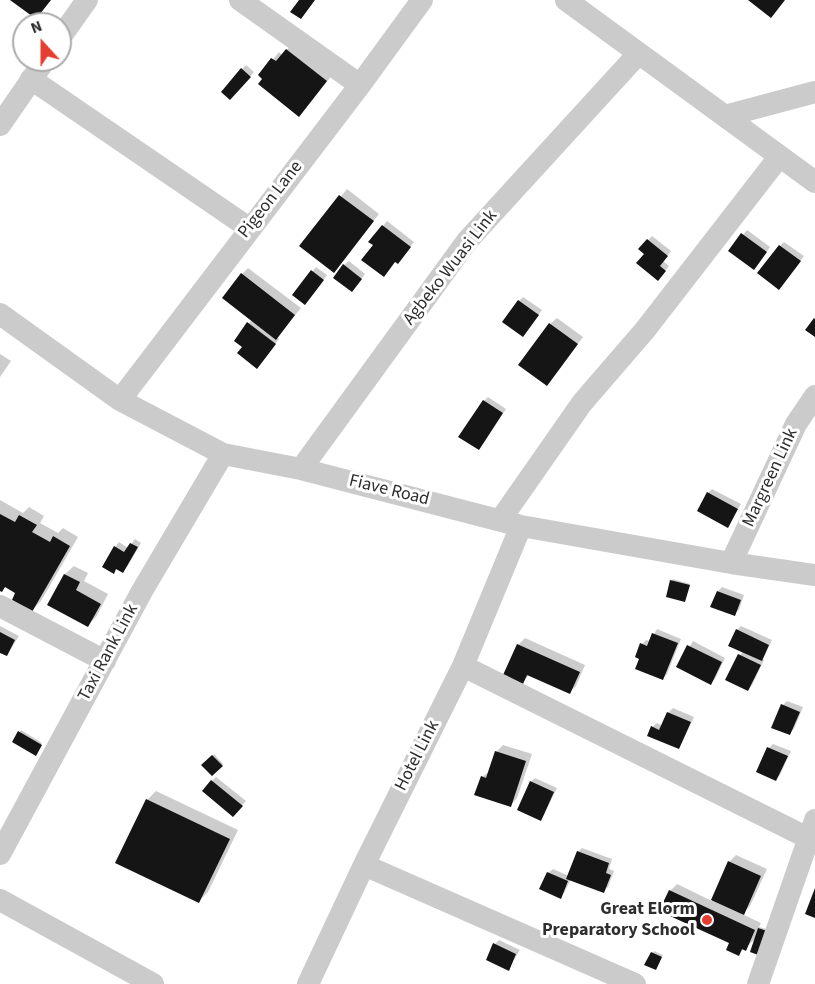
<!DOCTYPE html>
<style>
body{margin:0}
#map{position:relative;width:815px;height:984px;overflow:hidden;background:#fff;font-family:"Source Sans 3",sans-serif}
canvas{display:block}
.north{position:absolute;left:12px;top:12px;width:60px;height:60px;box-sizing:border-box;background:#fff;border:2px solid #ababab;border-radius:50%;rotate:339deg;font-size:16px;font-weight:700;line-height:24px;text-align:center;color:#2e2e2e}
.north::after{content:'';display:block;margin:auto;width:21px;height:27px;background:#e53d30;clip-path:polygon(50% 0,100% 100%,50% 72%,0 100%)}
</style>
<div id="map">
<canvas width="815" height="984"></canvas>
<div class="north">N</div>
</div>
<script>
const ctx = document.querySelector('canvas').getContext('2d');
ctx.lineJoin = 'round';
function paint(path, color) { ctx.fillStyle = color; ctx.fill(path, 'evenodd'); }
const toPath = rows => new Path2D(rows.map(r => 'M' + r).join(''));
function stroke(path, color, width, dash) { ctx.strokeStyle = color; ctx.lineWidth = width; ctx.lineCap = dash ? 'butt' : 'round'; ctx.setLineDash(dash || []); ctx.stroke(path); }
function drawText(font, color, halo, rows, align = 'center') {
  ctx.font = font + ' "Source Sans 3",sans-serif'; ctx.lineWidth = 6; ctx.setLineDash([]); ctx.textBaseline = 'middle'; ctx.strokeStyle = halo; ctx.fillStyle = color; for (const [text, x, y, turn = 0] of rows) {
    ctx.save(); ctx.translate(x, y); ctx.rotate((+turn || 0) * Math.PI / 180); ctx.textAlign = isNaN(turn) ? turn : align; if (halo) ctx.strokeText(text, 0, 0); ctx.fillText(text, 0, 0); ctx.restore();
  }
}
const shadow = toPath([
 [293,43,333,74,306,108,260,75,279,52,282,55],
 [246,65,254,72,234,94,242,69],
 [347,189,379,214,334,271,301,246],
 [387,221,414,242,402,258,371,241],
 [747,230,770,247,758,264,730,251],
 [652,236,671,251,663,261,669,266,662,275,640,249],
 [784,242,804,256,783,284,780,246],
 [349,261,365,274,356,286,344,265],
 [316,267,327,275,309,299,294,294],
 [248,268,301,308,277,337,279,339,261,363,244,347,249,323,252,320,242,274],
 [523,297,542,310,527,331,519,301],
 [557,318,583,337,553,377,550,324],
 [0,354,11,361,0,377],
 [488,397,506,409,483,444,484,401],
 [712,489,741,504,727,526,708,493],
 [0,500,23,513,29,507,44,516,40,523,58,533,63,528,78,537,41,601,32,610,17,593,6,586,0,590],
 [135,539,141,543,127,567,123,571,118,568,113,572,115,547,119,542,128,548],
 [74,566,88,573,84,581,108,594,96,617,87,626,49,605,65,574],
 [673,579,690,584,685,600,672,581],
 [722,587,744,595,739,610,734,614,718,591],
 [0,626,19,636,7,655,0,651],
 [741,626,772,640,765,655,761,659,764,660,752,685,748,690,727,680,743,651,737,630],
 [657,629,681,639,667,674,663,678,642,644,646,640,650,641],
 [525,638,585,665,576,686,570,692,529,675,523,682,518,645],
 [693,641,725,658,715,679,711,683,678,666],
 [787,701,803,707,794,729,789,733,783,705],
 [673,708,694,717,682,743,678,747,652,727,657,723,663,726,669,712],
 [21,730,42,743,37,752,20,732],
 [773,744,791,751,780,775,776,779,758,771,769,748],
 [503,745,532,754,517,798,511,805,482,777,490,771,496,752],
 [214,754,223,764,212,774,203,765],
 [216,777,246,801,237,811,212,781],
 [535,778,557,788,544,815,540,819,531,782],
 [156,791,238,830,208,892,199,901,147,800],
 [582,848,612,859,609,869,614,871,608,887,603,891,571,879,564,893,560,897,548,873,553,869,569,876,578,852],
 [736,855,767,869,750,906,742,914,761,923,759,927,770,930,756,938,739,954,731,942,670,891,677,884,712,901,729,862],
 [499,940,520,950,508,969,495,944],
 [654,951,663,955,657,967,646,964]
]);
const building = toPath([
 [10,0,51,0,36,19],
 [299,0,315,0,301,19,290,12],
 [748,0,785,0,771,18],
 [286,49,327,81,299,117,258,84,262,79,258,75,271,58,276,61],
 [241,68,251,77,230,100,221,92],
 [339,195,374,221,334,273,299,246],
 [382,225,411,247,398,264,395,262,384,277,361,260,373,245,368,242],
 [741,233,767,252,754,270,728,251],
 [647,239,668,256,660,266,666,271,658,281,636,263,644,254,638,249],
 [779,245,801,261,779,290,757,273],
 [343,264,362,279,352,292,333,278],
 [311,270,324,280,305,305,292,295],
 [241,273,295,315,276,340,222,298],
 [518,300,539,315,523,337,502,322],
 [814,318,815,319,815,337,805,330],
 [247,322,276,344,257,369,237,353,242,347,234,341],
 [549,323,578,344,547,386,518,365],
 [483,400,503,413,479,450,458,437],
 [707,492,738,509,728,528,697,511],
 [0,514,15,522,19,515,37,525,32,532,50,542,53,536,70,546,32,612,12,600,15,593,5,587,2,592,0,591],
 [130,543,138,547,123,573,116,569,114,574,102,567,114,546,124,552],
 [64,574,80,582,76,590,101,604,88,627,47,605],
 [670,580,690,585,685,602,666,597],
 [717,591,741,600,735,616,710,607],
 [736,629,769,645,762,661,728,646],
 [0,632,15,640,7,656,0,653],
 [652,633,678,643,663,680,635,669,639,659,635,657,640,643,647,646],
 [517,644,580,672,570,694,527,675,523,684,503,675],
 [687,645,722,662,711,685,676,667],
 [738,654,761,665,748,691,725,680],
 [781,704,800,712,790,735,771,728],
 [667,712,691,722,679,749,647,736,651,726,659,730],
 [18,731,42,745,36,756,12,742],
 [767,747,788,756,776,781,756,772],
 [495,751,526,761,511,807,474,795,481,776,486,778],
 [212,755,223,766,212,776,201,765],
 [211,780,243,806,233,817,202,791],
 [530,781,554,792,541,821,517,810],
 [146,799,230,839,199,903,115,863],
 [577,851,609,863,606,873,611,875,604,893,566,879],
 [728,861,761,876,744,915,711,900],
 [547,872,568,881,561,899,539,889],
 [815,888,815,918,805,914],
 [669,890,755,930,746,951,742,949,739,956,726,950,729,943,659,911],
 [758,928,770,932,761,956,750,952],
 [493,943,516,954,509,971,486,960],
 [651,952,662,957,656,970,644,965]
]);
const minor = toPath([
 [240,0,360,85],
 [566,0,815,182],
 [60,38,87,0],
 [31,79,249,228],
 [725,116,815,92],
 [0,125,45,60],
 [0,314,120,400,223,454,301,469,521,526,731,563,815,575],
 [120,400,360,85,422,0],
 [301,469,467,241,639,53],
 [501,519,582,403,645,330,779,157],
 [731,563,796,424,815,396],
 [0,606,105,661],
 [463,666,808,838],
 [0,854,142,591,223,454],
 [364,865,635,984],
 [0,900,153,984],
 [308,984,364,865,463,666,521,526],
 [758,984,815,820]
]);
const markers = [
 [707,920,6,"#e53d30"]
];
const streetNames = [
 ["Pigeon Lane",271,200,-52],
 ["Agbeko Wuasi Link",451,268,-52],
 ["Margreen Link",771,478,-65],
 ["Fiave Road",389,491,14],
 ["Taxi Rank Link",109,653,-62],
 ["Hotel Link",418,756,-63]
];
const poiNames = [
 ["Great Elorm",695,910],
 ["Preparatory School",695,931]
];
paint(shadow, '#0003');
paint(building, '#151515');
stroke(minor, '#cbcbcb', 22);
for (const [x, y, r, color] of markers) { const dot = new Path2D(); dot.arc(x, y, r, 0, 2 * Math.PI); ctx.fillStyle = color; ctx.fill(dot); stroke(dot, '#fff', 2); }
drawText('18px', '#2e2e2e', '#fff', streetNames);
drawText('bold 18px', '#2e2e2e', '#fff', poiNames, 'right');
</script>
